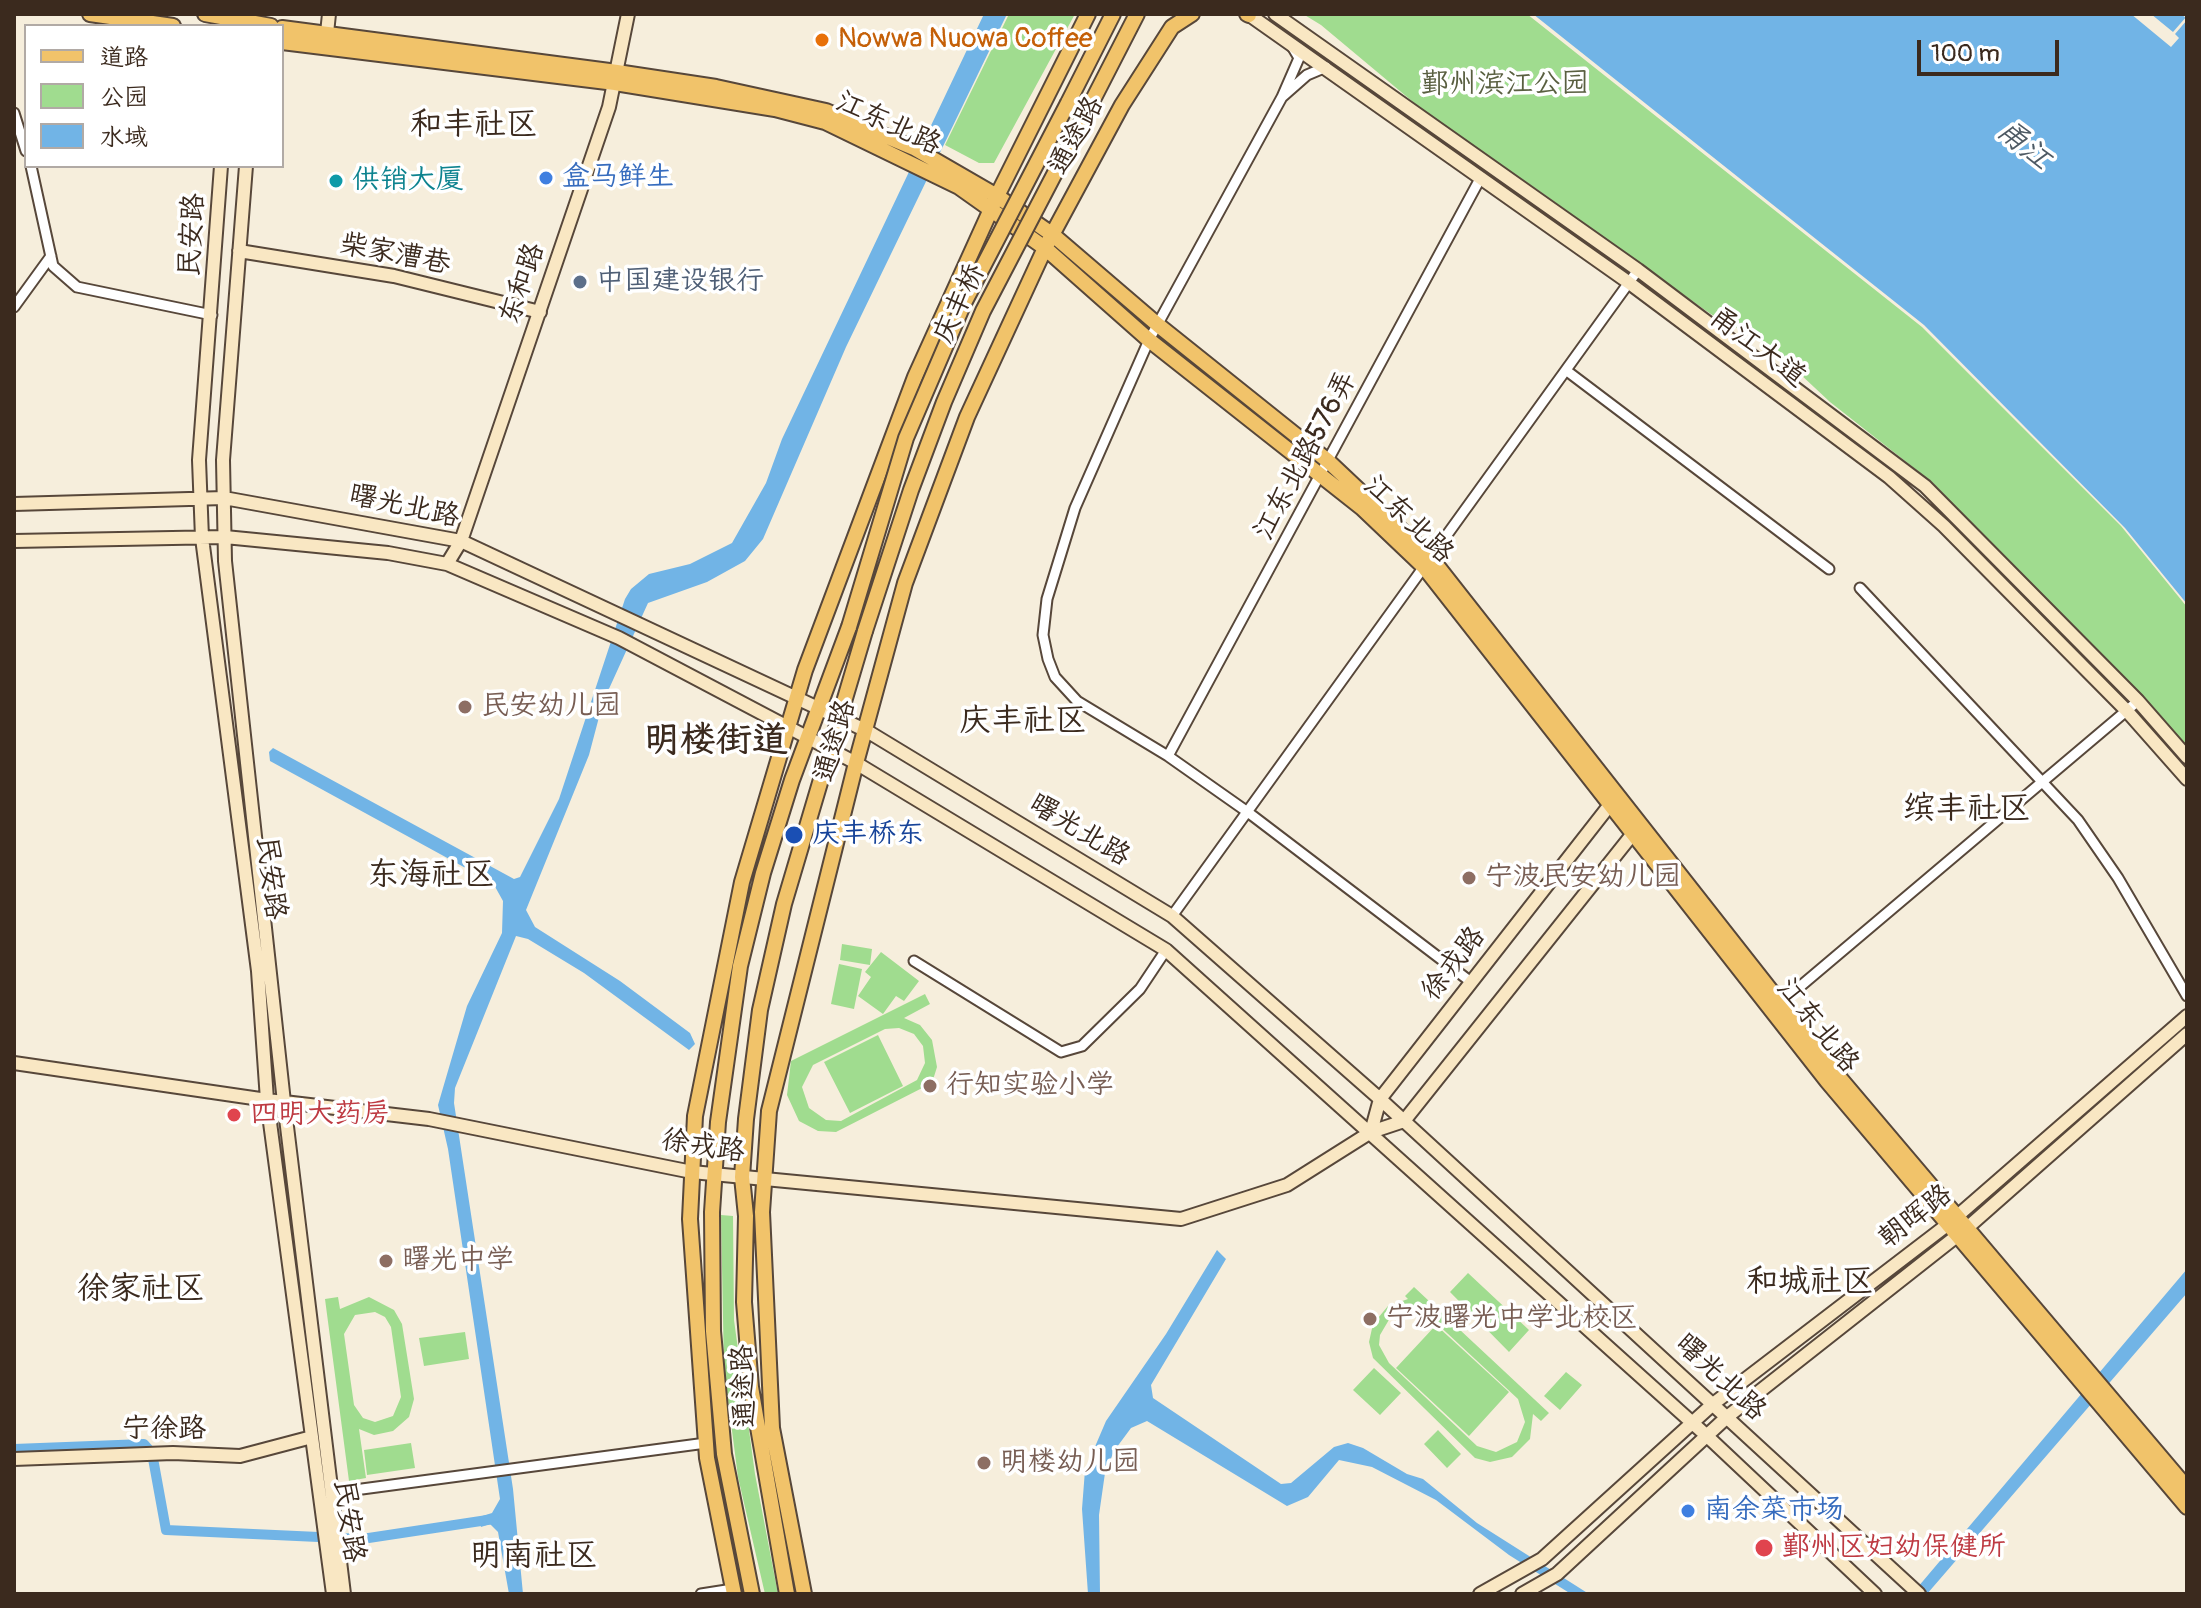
<!DOCTYPE html>
<meta charset="utf-8">
<style>
body{margin:0}
#map{position:relative;width:2201px;height:1608px;overflow:hidden;background:#f6eedc;font-family:Pangolin,"LXGW WenKai TC",sans-serif}
canvas{display:block}
.frame{position:absolute;inset:0;border:16px solid #3b2a1e;pointer-events:none}
.legend{position:absolute;left:24px;top:24px;width:260px;height:144px;box-sizing:border-box;background:#fff;border:2px solid #b1aaa5;margin:0;padding:10px 14px;list-style:none;font-size:24px;color:#3b2a1e}
.legend li{display:flex;align-items:center;gap:16px;height:40px}
.legend b{width:40px;border:2px solid #b1aaa5}
.scale{position:absolute;left:1917px;top:40px;width:142px;height:36px;box-sizing:border-box;border:4px solid #3b2a1e;border-top:0;padding-left:10px;font-size:24px;line-height:28px;white-space:nowrap;color:#3b2a1e;-webkit-text-stroke:6px #fff;paint-order:stroke}
</style>
<div id="map">
<canvas width="2201" height="1608"></canvas>
<div class="frame"></div>
<ul class="legend">
<li><b style="height:10px;background:#f1c36a"></b>道路</li>
<li><b style="height:22px;background:#a0dc8f"></b>公园</li>
<li><b style="height:22px;background:#71b4e6"></b>水域</li>
</ul>
<div class="scale">100 m</div>
</div>
<script>
const ctx = document.querySelector('canvas').getContext('2d');
ctx.lineJoin = 'round';
function paint(path, color) { ctx.fillStyle = color; ctx.fill(path, 'evenodd'); }
const toPath = rows => new Path2D(rows.map(r => 'M' + r).join(''));
function stroke(path, color, width, dash) { ctx.strokeStyle = color; ctx.lineWidth = width; ctx.lineCap = dash ? 'butt' : 'round'; ctx.setLineDash(dash || []); ctx.stroke(path); }
function drawText(font, color, halo, rows, align = 'center') {
  ctx.font = font + ' Pangolin,"LXGW WenKai TC",sans-serif'; ctx.lineWidth = 7; ctx.setLineDash([]); ctx.textBaseline = 'middle'; ctx.strokeStyle = halo; ctx.fillStyle = color; for (const [text, x, y, turn = 0] of rows) {
    ctx.save(); ctx.translate(x, y); ctx.rotate((+turn || 0) * Math.PI / 180); ctx.textAlign = isNaN(turn) ? turn : align; if (halo) ctx.strokeText(text, 0, 0); ctx.fillText(text, 0, 0); ctx.restore();
  }
}
const green = toPath([
 [1009,14,1075,14,994,163,979,163,945,145],
 [1303,14,1527,14,1922,327,2121,526,2187,607,2187,746,1933,483,1830,402,1784,359,1745,330,1727,325,1702,308,1538,190,1443,127,1321,25],
 [842,944,872,949,870,965,840,960],
 [881,952,919,981,904,1001,896,996,883,1014,858,996,871,977,865,972],
 [839,964,862,969,854,1009,831,1004],
 [925,994,930,1004,904,1018,920,1025,932,1040,937,1067,932,1083,836,1132,818,1131,799,1121,787,1095,791,1061],
 [899,1028,914,1034,923,1046,925,1063,917,1080,841,1121,826,1120,809,1108,802,1087,813,1065,885,1029],
 [878,1035,903,1086,850,1113,824,1062],
 [721,1215,733,1216,734,1320,755,1474,778,1594,765,1594,738,1477,724,1369],
 [1468,1273,1529,1330,1509,1352,1450,1292],
 [1414,1287,1549,1413,1541,1421,1533,1414,1530,1439,1512,1457,1490,1462,1475,1458,1373,1358,1369,1342,1373,1324,1388,1306,1408,1299,1405,1296],
 [1407,1311,1433,1320,1518,1399,1525,1422,1517,1442,1496,1452,1477,1446,1389,1363,1379,1345,1380,1335,1390,1318],
 [338,1297,340,1309,369,1297,394,1310,402,1324,414,1399,409,1417,393,1431,374,1435,359,1429,366,1478,349,1481,325,1299],
 [375,1312,385,1317,391,1327,401,1397,393,1416,375,1422,363,1418,354,1405,344,1334,355,1315],
 [1436,1325,1509,1392,1469,1436,1396,1368],
 [465,1332,469,1359,424,1366,419,1338],
 [1374,1368,1401,1393,1380,1415,1353,1390],
 [1566,1372,1582,1385,1560,1410,1544,1396],
 [1438,1430,1461,1454,1447,1468,1424,1444],
 [411,1443,415,1468,367,1475,364,1450]
]);
const water = toPath([
 [984,14,1007,14,846,347,763,539,745,561,707,582,648,603,603,702,589,755,526,910,535,927,620,981,690,1033,695,1044,689,1050,584,973,528,939,516,936,455,1088,454,1103,513,1489,523,1594,509,1594,498,1532,490,1524,481,1527,479,1517,492,1513,500,1499,448,1149,438,1105,467,1006,502,933,503,901,493,883,270,761,269,752,273,748,514,879,520,877,559,799,625,599,631,589,649,574,690,564,732,543,766,483,782,439],
 [1533,14,2181,14,2187,19,2187,604,2125,528,1924,325],
 [1217,1250,1226,1259,1151,1385,1153,1398,1281,1484,1291,1483,1334,1447,1348,1443,1363,1448,1407,1474,1423,1479,1477,1523,1589,1594,1571,1594,1509,1555,1436,1500,1372,1467,1339,1460,1308,1497,1287,1506,1147,1421,1131,1428,1114,1451,1105,1473,1099,1515,1100,1594,1088,1594,1082,1509,1085,1470,1106,1421,1166,1334],
 [2187,1269,2187,1293,1927,1594,1912,1594]
]);
const pier = toPath([
 [2131,14,2151,14,2173,32,2187,16,2187,20,2175,34,2179,38,2171,47]
]);
const canal = toPath([
 [14,1449,144,1444,152,1453,166,1530,362,1539,494,1519]
]);
const street = toPath([
 [1293,48,1299,58,1282,97,1307,75,1326,67],
 [1282,97,1149,340,1075,508,1047,599,1043,635,1048,659,1055,677,1077,701,1168,756,1249,813,1471,982],
 [14,113,26,151],
 [31,166,53,266,77,287,212,315],
 [14,307,51,256],
 [1567,371,1829,569],
 [1860,588,2078,820,2118,878,2187,996],
 [1168,756,1481,177],
 [1172,916,1638,270],
 [914,961,1061,1052,1082,1046,1140,989,1166,950],
 [1777,1006,2138,701],
 [332,1493,706,1443],
 [701,1594,733,1589]
]);
const secondary = toPath([
 [1248,14,1628,282,1889,477,1944,526,2126,710,2187,779],
 [1275,14,1638,270,1925,486,2138,701,2187,757],
 [327,33,329,14],
 [221,166,199,460,202,538,258,971,267,1100,333,1594],
 [246,166,223,460,225,561,284,1102,344,1594],
 [239,251,394,276,540,312],
 [14,504,224,498,461,541,867,731,1172,916,1380,1099,1919,1594],
 [14,541,225,537,388,553,447,564,619,638,856,763,1166,950,1707,1436,1875,1594],
 [447,564,461,541,609,107,628,14],
 [14,1063,267,1100,429,1119,692,1172,1181,1219,1287,1185,1371,1132,1404,1121,1639,826],
 [1371,1132,1380,1099,1616,797],
 [14,1459,173,1453,240,1456,312,1437],
 [1480,1594,1542,1559,1713,1404,1947,1225,2187,1016],
 [1522,1594,1557,1574,1727,1417,1967,1228,2187,1034]
]);
const primary = toPath([
 [90,14,173,26],
 [205,14,271,26],
 [1247,14,1249,15],
 [282,28,617,72,716,87,826,111,914,148,997,196,1053,235,1158,325,1328,461,1431,558,1838,1076,2187,1488],
 [282,42,615,83,775,109,825,122,959,187,1045,248,1149,340,1362,508,1424,567,1827,1081,2187,1507],
 [1068,103,1113,14],
 [1080,125,1137,14],
 [734,1594,707,1458,690,1219,695,1116,742,882,805,670,915,377,997,196,1088,14],
 [752,1594,724,1454,713,1331,712,1212,718,1122,740,966,763,873,792,780,849,627],
 [787,1594,751,1387,744,1302,746,1216,742,1177,746,1119,760,1010,784,904,865,631],
 [804,1594,772,1428,762,1212,769,1111,856,763,905,583,967,417,1045,248,1122,105,1172,27,1192,14]
]);
const primaryBridge = toPath([
 [849,627,906,438,964,303,1068,103],
 [865,631,911,490,944,402,983,311,1080,125]
]);
const markers = [
 [822,40,8,"#e8710a"],
 [546,178,8,"#3f7fe0"],
 [336,181,8,"#0f9aa8"],
 [580,282,8,"#5c6f8a"],
 [465,707,8,"#8d6e63"],
 [794,835,10,"#1a4fb4"],
 [1469,878,8,"#8d6e63"],
 [930,1086,8,"#8d6e63"],
 [234,1115,8,"#e0444e"],
 [386,1261,8,"#8d6e63"],
 [1370,1319,8,"#8d6e63"],
 [984,1463,8,"#8d6e63"],
 [1688,1511,8,"#3f7fe0"],
 [1764,1548,10,"#e0444e"]
];
const foodNames = [
 ["Nowwa Nuowa Coffee",838,40]
];
const parkNames = [
 ["鄞州滨江公园",1505,85]
];
const streetNames = [
 ["江东北路",888,124,25],
 ["通途路",1077,136,-62],
 ["民安路",193,235,-87],
 ["柴家漕巷",395,255,11],
 ["东和路",523,284,-71],
 ["庆丰桥",960,304,-65],
 ["甬江大道",1757,348,37],
 ["江东北路576弄",1306,456,-62],
 ["曙光北路",404,507,12],
 ["江东北路",1408,520,44],
 ["通途路",836,741,-74],
 ["曙光北路",1079,831,31],
 ["民安路",270,878,83],
 ["徐戎路",1454,964,-52],
 ["江东北路",1817,1026,51],
 ["徐戎路",703,1147,9],
 ["朝晖路",1916,1217,-38],
 ["曙光北路",1720,1378,43],
 ["通途路",745,1386,-93],
 ["宁徐路",164,1430],
 ["民安路",348,1521,82]
];
const shopNames = [
 ["盒马鲜生",562,178],
 ["南余菜市场",1704,1511]
];
const cultureNames = [
 ["供销大厦",352,181]
];
const serviceNames = [
 ["中国建设银行",596,282]
];
const educationNames = [
 ["民安幼儿园",481,707],
 ["宁波民安幼儿园",1485,878],
 ["行知实验小学",946,1086],
 ["曙光中学",402,1261],
 ["宁波曙光中学北校区",1386,1319],
 ["明楼幼儿园",1000,1463]
];
const transitNames = [
 ["庆丰桥东",812,835]
];
const healthNames = [
 ["四明大药房",250,1115],
 ["鄞州区妇幼保健所",1782,1548]
];
const waterNames = [
 ["甬江",2023,146,40]
];
const quarterNames = [
 ["和丰社区",474,126],
 ["庆丰社区",1023,722],
 ["缤丰社区",1967,810],
 ["东海社区",431,876],
 ["和城社区",1810,1283],
 ["徐家社区",141,1290],
 ["明南社区",534,1557]
];
const districtNames = [
 ["明楼街道",716,742]
];
paint(green, '#a0dc8f');
paint(water, '#71b4e6');
paint(pier, '#f6eedc');
stroke(canal, '#71b4e6', 10);
stroke(street, '#57473a', 13);
stroke(secondary, '#57473a', 16);
stroke(primary, '#57473a', 18);
stroke(street, '#fff', 9);
stroke(secondary, '#f9e7c3', 12);
stroke(primary, '#f1c36a', 14);
stroke(primaryBridge, '#57473a', 18, []);
stroke(primaryBridge, '#f1c36a', 14);
for (const [x, y, r, color] of markers) { const dot = new Path2D(); dot.arc(x, y, r, 0, 2 * Math.PI); ctx.fillStyle = color; ctx.fill(dot); stroke(dot, '#fff', 3); }
drawText('28px', '#c56008', '#fff', foodNames, 'left');
drawText('28px', '#595f40', '#fff', parkNames);
drawText('28px', '#3b2a1e', '#fff', streetNames);
drawText('28px', '#366cbe', '#fff', shopNames, 'left');
drawText('28px', '#0d838f', '#fff', cultureNames, 'left');
drawText('28px', '#4e5e75', '#fff', serviceNames, 'left');
drawText('28px', '#785e54', '#fff', educationNames, 'left');
drawText('28px', '#164399', '#fff', transitNames, 'left');
drawText('28px', '#be3a42', '#fff', healthNames, 'left');
drawText('italic 30px', '#4e5a64', '#fff', waterNames);
drawText('32px', '#3b2a1e', '#fff', quarterNames);
drawText('bold 36px', '#3b2a1e', '#fff', districtNames);
</script>
